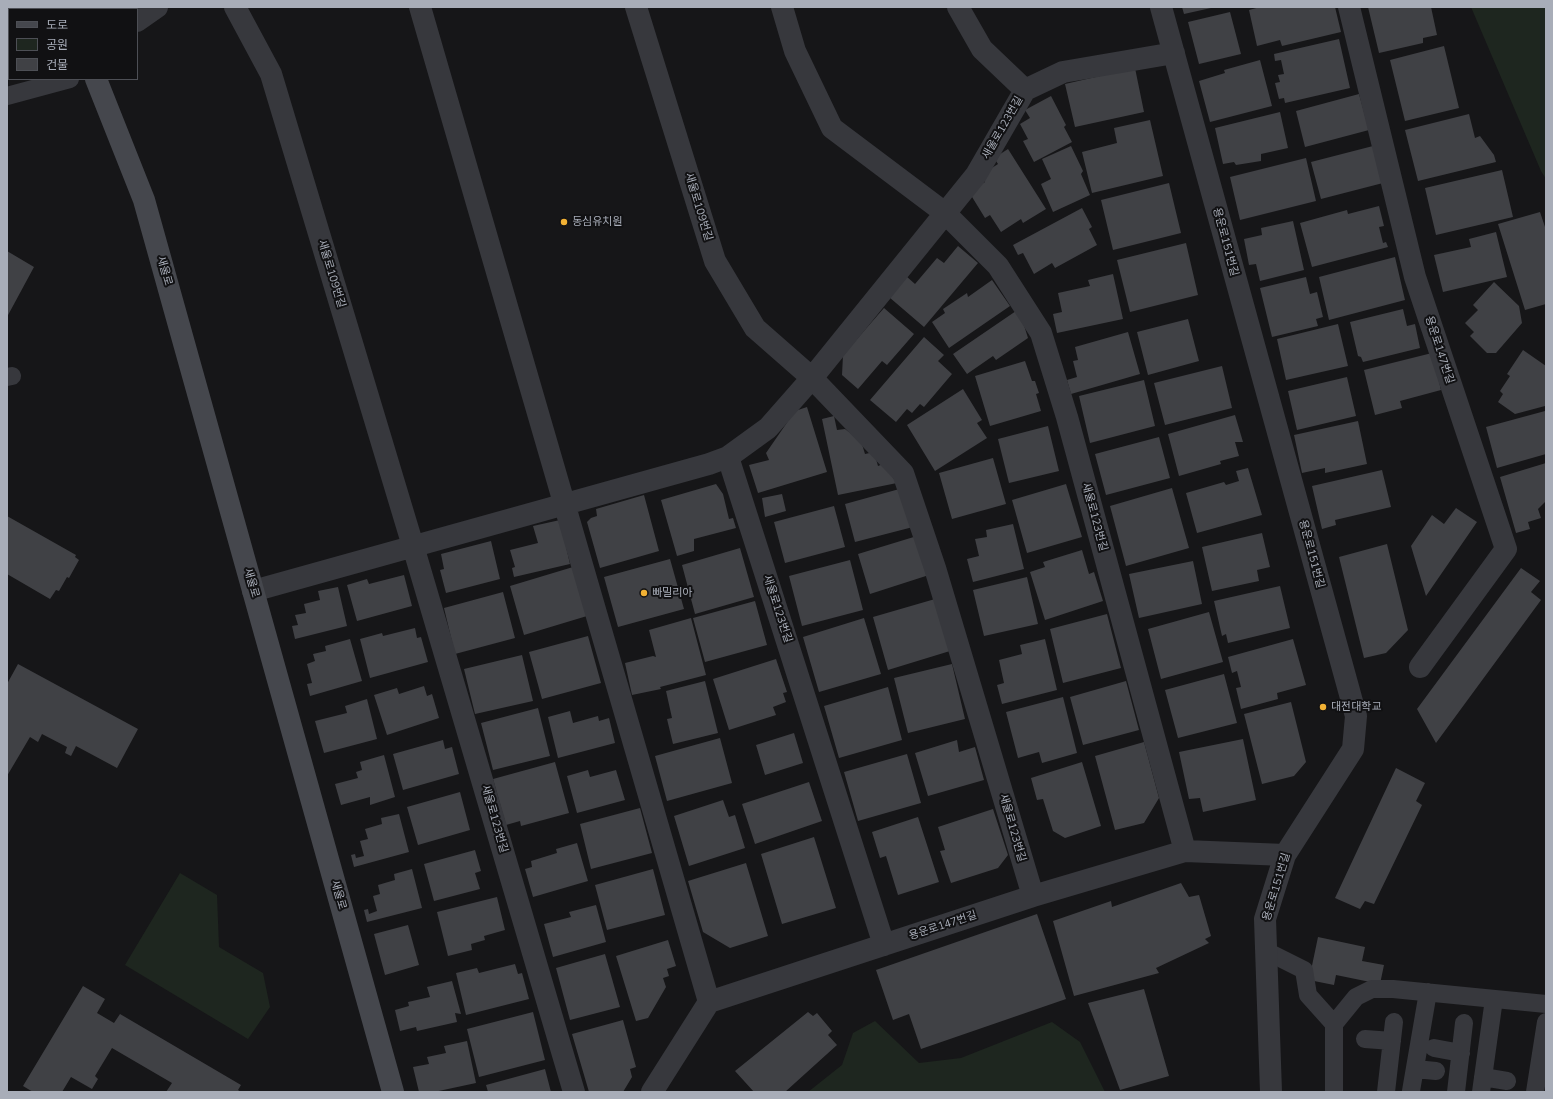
<!DOCTYPE html>
<meta charset="utf-8">
<style>
body{margin:0}
#map{position:relative;width:1553px;height:1099px;overflow:hidden;background:#161618;font-family:"Nunito Sans","Noto Sans KR",sans-serif}
canvas{display:block}
.frame{position:absolute;inset:0;border:8px solid #a8adb8;pointer-events:none}
.legend{position:absolute;left:8px;top:8px;width:130px;height:72px;box-sizing:border-box;background:#111113;border:1px solid #4d4f55;margin:0;padding:5px 7px;list-style:none;font-size:12px;color:#a8adb8}
.legend li{display:flex;align-items:center;gap:8px;height:20px}
.legend b{width:20px;border:1px solid #4d4f55}
</style>
<div id="map">
<canvas width="1553" height="1099"></canvas>
<div class="frame"></div>
<ul class="legend">
<li><b style="height:5px;background:#45474d"></b>도로</li>
<li><b style="height:11px;background:#1e261f"></b>공원</li>
<li><b style="height:11px;background:#404145"></b>건물</li>
</ul>
</div>
<script>
const ctx = document.querySelector('canvas').getContext('2d');
ctx.lineJoin = 'round';
function paint(path, color) { ctx.fillStyle = color; ctx.fill(path, 'evenodd'); }
const toPath = rows => new Path2D(rows.map(r => 'M' + r).join(''));
function stroke(path, color, width, dash) { ctx.strokeStyle = color; ctx.lineWidth = width; ctx.lineCap = dash ? 'butt' : 'round'; ctx.setLineDash(dash || []); ctx.stroke(path); }
function drawText(font, color, halo, rows, align = 'center') {
  ctx.font = font + ' "Nunito Sans","Noto Sans KR",sans-serif'; ctx.lineWidth = 4; ctx.setLineDash([]); ctx.textBaseline = 'middle'; ctx.strokeStyle = halo; ctx.fillStyle = color; for (const [text, x, y, turn = 0] of rows) {
    ctx.save(); ctx.translate(x, y); ctx.rotate((+turn || 0) * Math.PI / 180); ctx.textAlign = isNaN(turn) ? turn : align; if (halo) ctx.strokeText(text, 0, 0); ctx.fillText(text, 0, 0); ctx.restore();
  }
}
const green = toPath([
 [1471,7,1546,7,1546,179,1541,171],
 [180,873,217,895,219,947,263,973,270,1007,248,1039,125,965],
 [875,1021,919,1063,961,1058,1052,1022,1080,1042,1105,1092,808,1092,842,1065,853,1033]
]);
const building = toPath([
 [1182,7,1211,7,1211,8,1184,14],
 [1260,7,1335,7,1341,32,1282,46,1280,40,1257,46,1249,10],
 [1368,7,1431,7,1437,35,1423,38,1423,43,1379,53],
 [1230,12,1241,54,1199,64,1188,22],
 [1339,39,1350,88,1285,103,1284,98,1279,99,1275,83,1280,82,1278,75,1284,74,1281,60,1275,61,1274,54],
 [1444,46,1459,108,1405,121,1390,60],
 [1260,60,1272,106,1210,122,1199,81,1225,73,1224,70],
 [1135,68,1144,112,1075,127,1065,84],
 [1359,94,1369,130,1305,147,1296,111],
 [1051,96,1066,125,1064,127,1072,142,1034,162,1023,141,1028,139,1020,124,1030,118,1025,110],
 [1280,112,1288,148,1261,154,1261,161,1236,165,1234,162,1223,164,1215,128],
 [1469,114,1475,138,1480,136,1494,155,1496,162,1418,181,1405,130],
 [1150,120,1163,176,1092,193,1082,152,1117,143,1114,128],
 [1071,146,1083,171,1081,174,1090,195,1053,212,1041,184,1051,179,1042,159],
 [1373,146,1383,183,1321,199,1311,162],
 [1008,149,1046,209,1023,223,1021,219,1001,232,990,215,985,218,969,192,985,182,981,175,998,164,994,158],
 [1306,158,1316,201,1240,220,1230,177],
 [1502,170,1513,217,1436,235,1425,188],
 [1169,183,1181,233,1113,250,1101,200],
 [1379,206,1384,226,1379,227,1383,243,1386,242,1388,247,1312,267,1300,223,1347,210,1348,214],
 [1082,208,1092,227,1089,229,1097,245,1055,268,1052,263,1034,274,1023,253,1018,255,1013,245],
 [1540,212,1546,230,1546,304,1525,310,1498,224],
 [1293,221,1304,270,1260,281,1256,264,1249,265,1244,239,1262,235,1261,228],
 [1496,232,1507,277,1443,292,1434,255,1471,247,1469,239],
 [1186,243,1198,295,1130,312,1117,260],
 [958,246,978,263,924,327,889,297,906,276,915,284,937,258,944,263],
 [7,251,34,267,7,317],
 [1395,257,1405,300,1329,320,1319,277],
 [1113,274,1123,319,1057,333,1053,314,1062,312,1058,293,1090,286,1088,280],
 [1306,277,1310,294,1317,292,1323,317,1316,319,1318,326,1272,337,1260,288],
 [992,280,1010,306,949,348,932,322,945,313,943,309,967,293,968,297],
 [1494,282,1519,306,1522,323,1496,353,1487,353,1470,336,1474,332,1465,323,1478,310,1473,305],
 [884,308,914,334,887,365,882,361,858,389,842,375,843,355],
 [1403,309,1407,326,1415,324,1420,348,1363,362,1361,357,1358,356,1350,322],
 [1016,311,1023,322,1028,338,996,360,993,356,967,374,953,354],
 [1188,319,1199,361,1148,375,1137,332],
 [1338,324,1348,366,1286,380,1277,339],
 [1128,332,1140,374,1071,394,1067,380,1077,377,1073,361,1078,360,1075,347],
 [924,337,944,355,938,361,952,374,924,407,920,404,912,413,907,409,896,422,870,400],
 [1523,350,1546,366,1546,404,1545,406,1515,414,1498,402,1503,394,1500,391,1510,376,1507,374],
 [1432,353,1441,390,1400,401,1402,408,1375,415,1364,370],
 [1025,361,1032,381,1035,381,1039,393,1036,394,1041,411,990,426,975,376],
 [1222,366,1232,408,1165,425,1154,383],
 [1347,377,1356,416,1297,430,1288,391],
 [1144,380,1155,426,1090,443,1079,396],
 [963,389,982,420,977,423,987,438,935,471,907,425],
 [807,407,827,472,758,493,749,465,769,460,766,453,795,411],
 [1545,411,1546,454,1497,468,1486,427],
 [1235,415,1243,442,1235,442,1239,456,1220,461,1221,464,1179,476,1168,434],
 [834,416,837,430,845,429,861,441,865,454,874,452,878,466,883,464,897,483,838,495,822,419],
 [1358,421,1367,464,1325,473,1325,468,1302,473,1294,435],
 [1048,426,1059,471,1009,483,998,439],
 [1159,437,1170,478,1106,495,1095,454],
 [993,458,1006,504,952,519,939,473],
 [1546,463,1546,501,1538,509,1541,518,1528,522,1530,529,1516,533,1500,477],
 [1248,468,1262,515,1197,533,1186,493,1224,482,1226,485,1239,481,1236,471],
 [1382,470,1391,507,1335,520,1336,525,1322,529,1312,486],
 [716,484,723,494,729,519,733,518,736,528,694,539,694,551,677,556,661,500],
 [1066,484,1082,537,1027,553,1012,500],
 [903,488,913,527,855,542,845,504],
 [1172,488,1189,548,1126,566,1110,506],
 [782,494,786,511,765,517,762,498],
 [644,495,659,551,600,568,587,522,591,518,597,516,596,509],
 [834,506,845,547,785,563,774,522],
 [1456,508,1477,522,1426,596,1411,546,1432,515,1444,524],
 [7,516,76,555,75,557,79,560,69,578,67,577,59,591,56,590,50,599,7,574],
 [560,520,570,564,514,577,512,568,515,567,510,550,538,543,533,526],
 [1013,524,1024,569,973,582,967,559,979,556,975,539,987,537,986,530],
 [1262,533,1270,567,1257,570,1259,581,1212,591,1202,547],
 [917,536,929,575,870,594,858,554],
 [491,541,500,579,446,593,440,570,444,569,441,554],
 [1387,544,1408,630,1386,653,1364,658,1339,557],
 [740,548,754,597,695,614,682,565],
 [1082,550,1089,574,1094,572,1103,601,1045,620,1030,572,1045,567,1043,562],
 [670,559,684,609,618,627,604,577],
 [850,560,863,610,802,626,789,576],
 [1193,561,1202,604,1139,618,1129,574],
 [573,567,587,616,524,635,510,586],
 [1521,568,1540,581,1531,592,1541,600,1436,743,1417,709],
 [404,575,412,606,357,621,347,585,367,579,369,584],
 [1027,577,1038,624,984,636,973,590],
 [1280,586,1290,628,1228,643,1226,634,1222,636,1214,601],
 [338,587,347,626,295,639,292,626,298,625,295,615,306,613,304,604,320,600,318,591],
 [503,592,515,638,455,654,444,608],
 [935,599,950,651,888,670,873,617],
 [755,601,767,645,705,662,693,618],
 [1209,612,1223,662,1161,679,1148,629],
 [1107,614,1121,668,1063,683,1050,629],
 [691,618,706,675,660,687,661,689,632,695,625,663,653,656,656,657,649,630],
 [864,618,881,674,819,692,803,637],
 [415,628,417,638,421,637,428,662,370,678,360,639,382,633,383,636],
 [588,636,601,683,542,699,529,652],
 [350,639,362,681,310,696,307,684,312,683,307,664,315,661,313,654,326,651,325,646],
 [1045,639,1057,690,1002,704,997,685,1004,683,999,660,1022,654,1020,645],
 [1293,639,1306,685,1277,693,1278,699,1241,709,1236,688,1241,687,1237,671,1232,673,1228,657],
 [522,655,533,701,475,714,464,669],
 [776,659,787,692,783,693,786,702,773,707,776,715,729,730,713,679],
 [18,664,138,729,117,768,76,746,71,756,65,753,67,747,42,734,38,742,30,737,7,776,7,684],
 [952,664,965,719,908,733,894,678],
 [1224,674,1237,723,1178,738,1165,690],
 [705,681,718,733,673,744,667,719,672,718,666,691],
 [1126,681,1139,730,1083,745,1070,697],
 [424,686,427,696,432,694,439,718,387,735,374,695,397,688,399,694],
 [888,687,902,740,839,758,824,706],
 [1063,697,1077,753,1042,763,1039,752,1018,758,1006,712],
 [367,699,377,739,324,753,315,721,347,713,345,706],
 [1291,702,1306,762,1294,776,1262,784,1244,714],
 [538,708,550,756,493,770,481,723],
 [570,711,573,723,598,716,599,721,609,718,615,743,558,758,548,717],
 [794,733,803,763,765,775,756,745],
 [720,738,732,783,667,801,655,756],
 [1243,739,1256,800,1203,812,1200,798,1189,799,1179,752],
 [443,740,445,749,452,747,459,774,403,790,393,754],
 [957,740,959,752,975,747,984,780,928,796,915,753],
 [1144,742,1159,798,1144,823,1115,830,1095,756],
 [907,754,921,803,858,821,844,772],
 [384,755,395,797,370,805,370,797,341,805,335,784,358,778,356,772,362,770,360,762],
 [555,762,569,813,521,826,520,821,506,825,493,779],
 [1082,762,1101,826,1065,838,1053,831,1043,799,1037,800,1031,778],
 [1396,768,1425,783,1416,801,1422,805,1374,904,1365,901,1360,909,1335,898],
 [588,770,590,777,616,770,625,800,577,813,567,776],
 [809,782,822,821,755,844,742,804],
 [460,792,470,830,418,845,407,807],
 [723,800,729,817,735,815,745,848,689,866,674,816],
 [640,808,652,853,591,869,580,824],
 [993,809,1008,855,998,868,951,883,940,851,945,850,938,827],
 [399,814,409,852,354,867,351,855,355,854,356,858,364,856,360,841,368,839,365,829,382,824,381,818],
 [918,817,939,882,898,895,886,856,880,858,872,832],
 [814,837,836,908,782,924,761,854],
 [577,843,588,881,533,897,525,869,532,867,531,861,557,853,556,849],
 [475,850,481,871,475,873,480,889,434,901,424,864],
 [746,863,768,936,730,948,703,932,688,881],
 [412,869,422,908,367,922,364,910,368,909,369,914,377,911,373,896,380,894,378,885,395,880,394,874],
 [653,869,665,915,607,930,595,885],
 [1181,883,1189,897,1199,895,1211,936,1205,939,1209,943,1156,968,1159,973,1074,996,1053,921,1111,901,1112,907],
 [497,897,505,930,484,936,485,940,471,944,472,950,448,956,437,912],
 [596,905,606,942,553,957,544,924,571,917,569,912],
 [1037,914,1066,999,921,1049,909,1014,893,1020,876,970],
 [408,925,419,965,385,975,374,934],
 [1318,937,1365,947,1362,961,1384,965,1380,984,1336,975,1334,985,1309,980],
 [668,940,676,966,667,969,669,976,663,978,666,987,648,1018,636,1021,616,956],
 [605,954,620,1007,570,1020,556,968],
 [515,964,518,974,522,973,529,999,466,1015,456,973,477,968,479,973],
 [452,981,461,1014,455,1013,457,1022,417,1031,416,1027,400,1031,395,1010,409,1006,408,1002,430,997,427,987],
 [83,986,105,999,97,1013,114,1023,120,1014,241,1085,238,1090,241,1092,166,1092,172,1083,112,1048,95,1076,98,1079,92,1089,71,1077,62,1092,33,1092,23,1086],
 [1144,989,1169,1076,1120,1090,1088,1003],
 [533,1012,545,1060,479,1077,467,1029],
 [808,1012,813,1016,817,1013,832,1031,828,1035,837,1045,785,1092,754,1092,735,1071],
 [623,1020,636,1067,630,1069,632,1077,623,1092,589,1092,572,1034],
 [467,1041,476,1083,434,1092,419,1092,413,1067,429,1064,427,1057,446,1053,444,1046],
 [545,1069,551,1092,488,1092,486,1085]
]);
const lane = toPath([
 [7,96,70,79],
 [7,377,12,376],
 [1266,951,1304,970,1308,995,1334,1024],
 [1365,1039,1392,1041],
 [1434,1048,1461,1053],
 [1415,1069,1436,1071],
 [1483,1077,1507,1081],
 [1411,1091,1428,992],
 [1334,1092,1334,1024,1356,997,1372,989,1393,989,1546,1004],
 [1386,1092,1394,1022],
 [1456,1092,1464,1023],
 [1481,1092,1494,999],
 [1535,1092,1546,1022]
]);
const street = toPath([
 [235,7,271,74,413,546,574,1092],
 [420,7,709,1002],
 [636,7,715,261,755,328,812,378,903,473,935,568,1033,896],
 [782,7,795,51,832,128,945,213,998,266,1041,333,1067,417,1185,851],
 [958,7,982,49,1025,90],
 [1161,7,1356,716,1353,749,1285,855,1265,919,1271,1092],
 [1349,7,1415,277,1506,549,1420,667],
 [137,21,157,7],
 [728,457,884,945],
 [253,591,709,464,728,457,768,428,812,378,976,175,1025,90,1063,72,1174,53],
 [652,1092,709,1002,1033,896,1185,851,1285,855]
]);
const secondary = toPath([
 [49,7,51,9],
 [96,79,144,200,393,1092]
]);
const markers = [
 [564,222,4,"#f2b134"],
 [644,593,4,"#f2b134"],
 [1323,707,4,"#f2b134"]
];
const streetNames = [
 ["새울로123번길",1003,128,-60],
 ["새울로109번길",698,207,73],
 ["용운로151번길",1225,242,75],
 ["새울로",164,271,74],
 ["새울로109번길",331,274,73],
 ["용운로147번길",1439,350,72],
 ["새울로123번길",1094,517,75],
 ["용운로151번길",1311,554,75],
 ["새울로",251,583,74],
 ["새울로123번길",777,609,72],
 ["새울로123번길",494,819,74],
 ["새울로123번길",1012,828,74],
 ["용운로151번길",1277,887,-73],
 ["새울로",338,895,74],
 ["용운로147번길",943,926,-18]
];
const poiNames = [
 ["동심유치원",572,222],
 ["빠밀리아",652,593],
 ["대전대학교",1331,707]
];
paint(green, '#1e261f');
paint(building, '#404145');
stroke(lane, '#37383d', 18);
stroke(street, '#37383d', 22);
stroke(secondary, '#45474d', 22);
for (const [x, y, r, color] of markers) { const dot = new Path2D(); dot.arc(x, y, r, 0, 2 * Math.PI); ctx.fillStyle = color; ctx.fill(dot); stroke(dot, '#111113', 1.5); }
drawText('11px', '#a8adb8', '#111113', streetNames);
drawText('11px', '#a8adb8', '#111113', poiNames, 'left');
</script>
